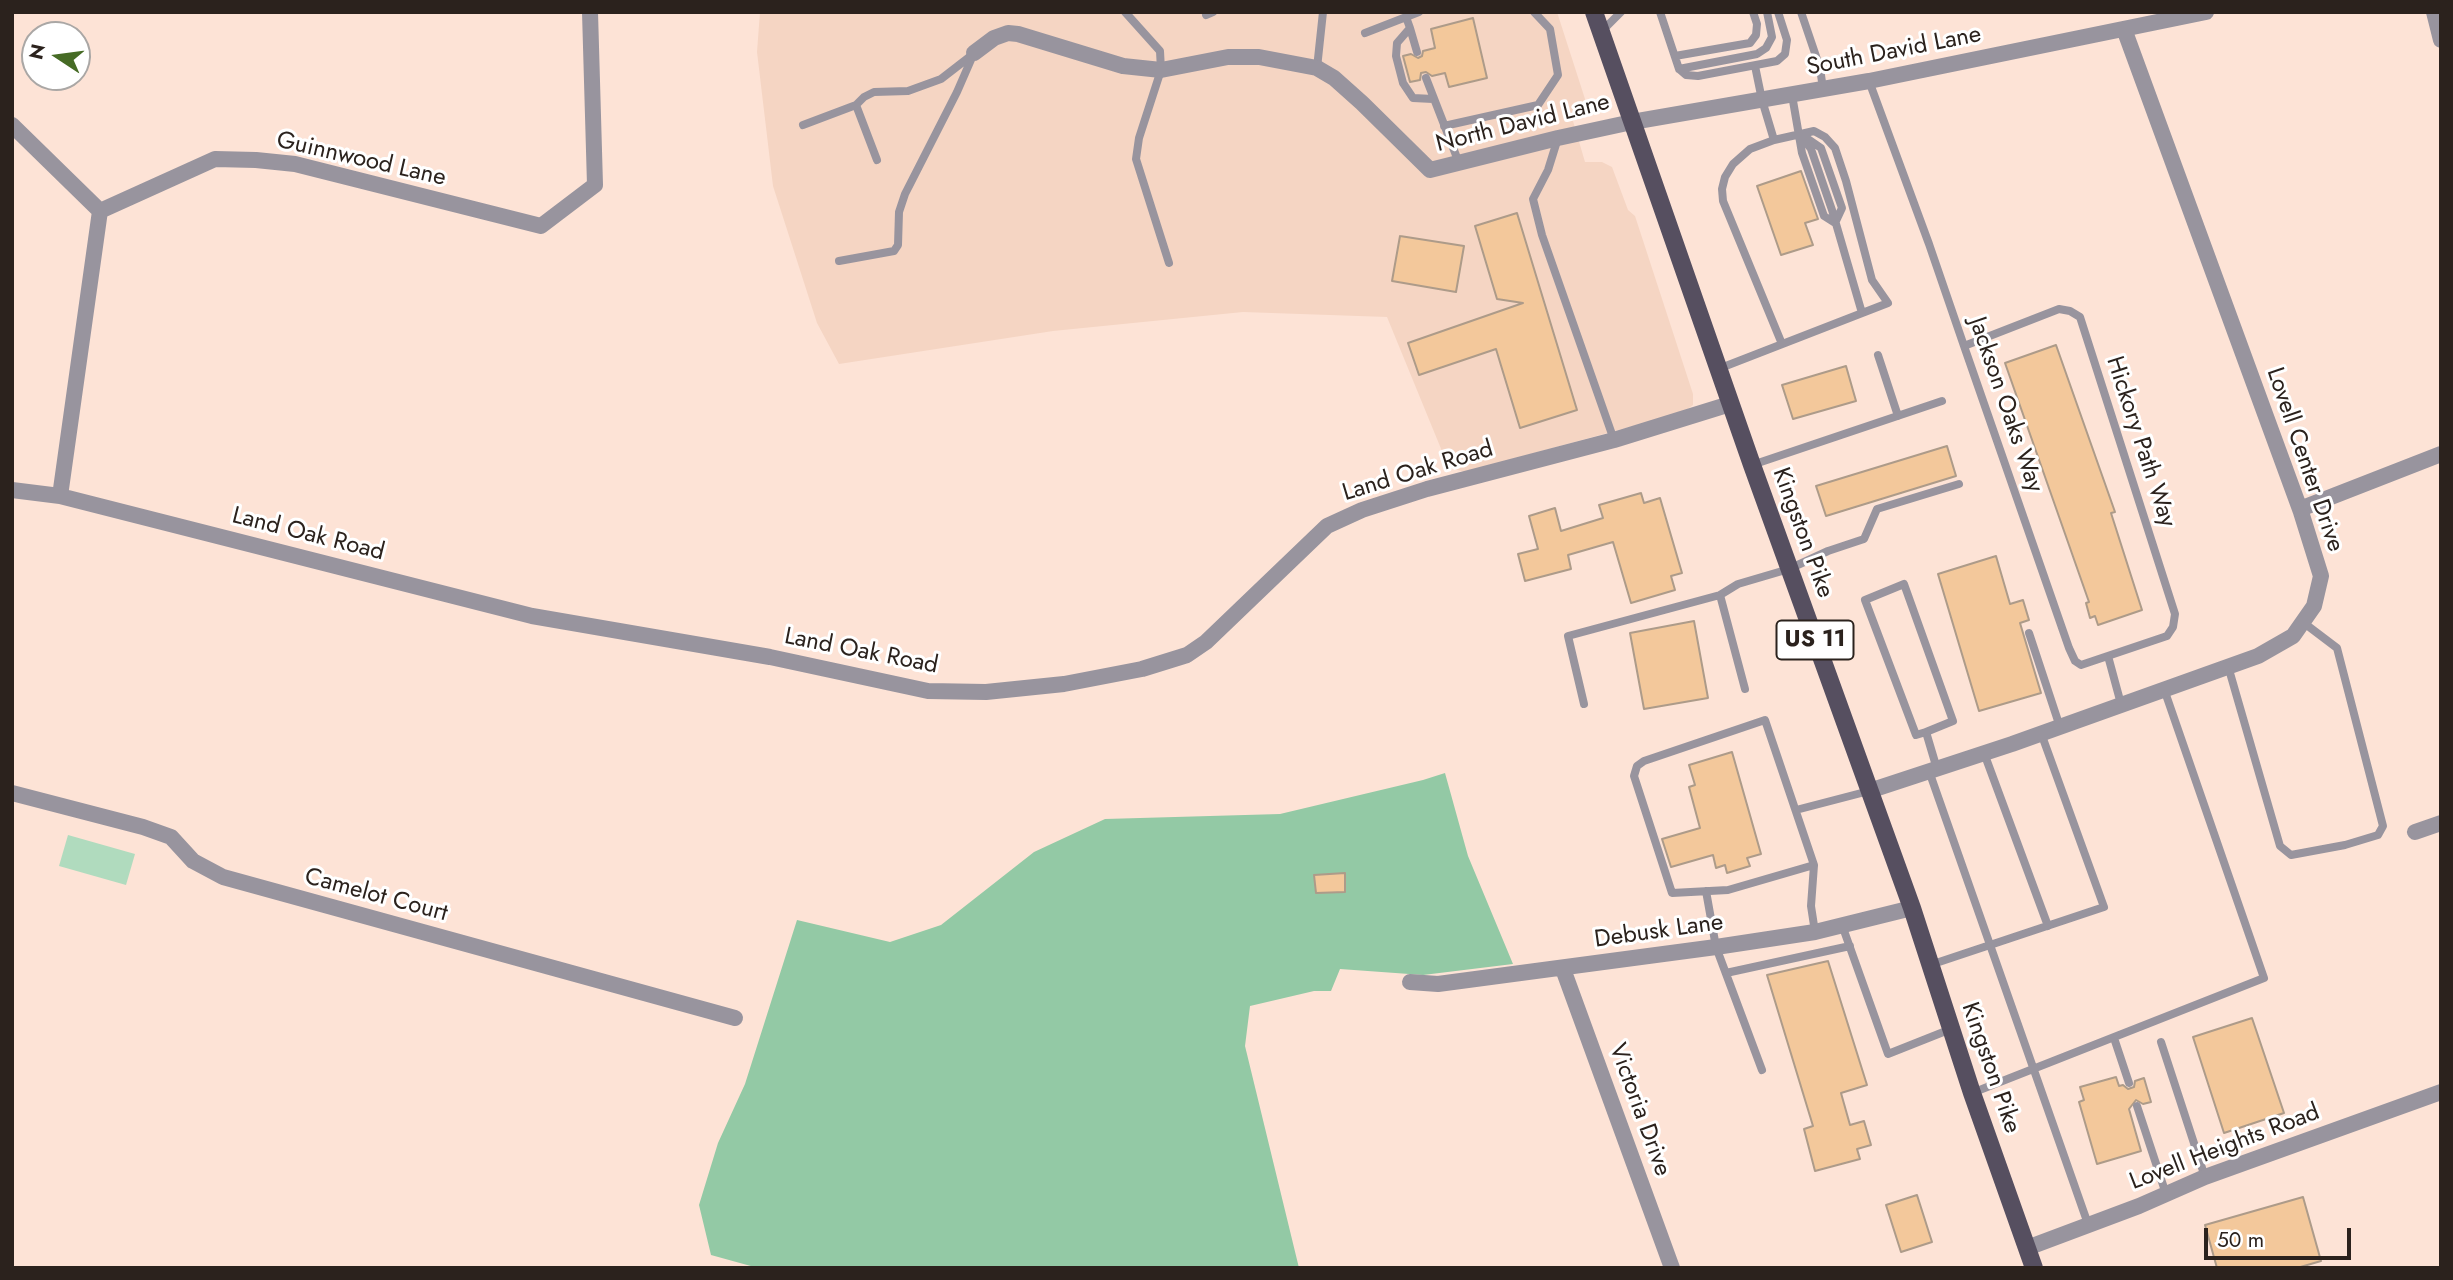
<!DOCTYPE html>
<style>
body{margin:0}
#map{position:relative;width:2453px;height:1280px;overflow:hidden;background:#fde3d6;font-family:Jost,sans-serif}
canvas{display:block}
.frame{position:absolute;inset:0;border:14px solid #2b221d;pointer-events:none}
.north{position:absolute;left:21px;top:21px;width:70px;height:70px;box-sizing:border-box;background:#fff;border:2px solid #aaa7a5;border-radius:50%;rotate:283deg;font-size:19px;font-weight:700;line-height:28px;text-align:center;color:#2b221d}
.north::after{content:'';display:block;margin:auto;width:24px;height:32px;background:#466b25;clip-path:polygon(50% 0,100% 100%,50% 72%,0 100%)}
.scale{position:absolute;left:2204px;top:1228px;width:147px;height:32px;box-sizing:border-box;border:4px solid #2b221d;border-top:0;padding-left:9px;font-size:21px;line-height:24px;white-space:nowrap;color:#2b221d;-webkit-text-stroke:5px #fff;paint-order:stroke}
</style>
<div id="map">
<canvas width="2453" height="1280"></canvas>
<div class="frame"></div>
<div class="north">N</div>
<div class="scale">50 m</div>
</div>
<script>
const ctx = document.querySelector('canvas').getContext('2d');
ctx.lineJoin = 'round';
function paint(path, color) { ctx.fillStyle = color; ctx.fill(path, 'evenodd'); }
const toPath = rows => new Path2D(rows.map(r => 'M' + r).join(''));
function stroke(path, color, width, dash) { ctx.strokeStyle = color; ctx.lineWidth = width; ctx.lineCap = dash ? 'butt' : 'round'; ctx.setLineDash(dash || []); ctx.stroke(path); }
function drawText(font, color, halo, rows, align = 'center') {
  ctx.font = font + ' Jost,sans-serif'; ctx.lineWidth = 6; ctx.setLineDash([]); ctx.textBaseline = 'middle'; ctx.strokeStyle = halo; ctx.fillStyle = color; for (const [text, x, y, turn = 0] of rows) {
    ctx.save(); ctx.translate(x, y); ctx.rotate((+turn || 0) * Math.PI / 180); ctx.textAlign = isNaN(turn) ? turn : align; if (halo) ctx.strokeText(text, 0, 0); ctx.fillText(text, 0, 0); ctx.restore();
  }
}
const built = toPath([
 [760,12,1557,12,1585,99,1583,110,1573,121,1585,162,1602,162,1612,167,1628,210,1635,216,1693,394,1693,405,1684,412,1465,472,1454,469,1444,456,1387,317,1243,312,1053,331,839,364,817,323,773,186,757,52]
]);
const green = toPath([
 [68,835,135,854,126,885,59,866]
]);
const forest = toPath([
 [1445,773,1468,856,1513,964,1423,975,1340,969,1331,991,1314,991,1250,1006,1245,1046,1299,1268,1175,1268,1161,1266,1156,1268,758,1268,711,1255,699,1205,718,1143,745,1084,797,920,890,942,941,925,1034,852,1105,819,1280,814,1423,780]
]);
const building = toPath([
 [1473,18,1487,78,1449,87,1445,73,1432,76,1426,72,1421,73,1420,80,1410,82,1403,56,1411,54,1418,58,1422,56,1423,51,1435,48,1431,29,1473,18],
 [1801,171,1818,219,1805,223,1813,245,1781,255,1757,186,1801,171],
 [1517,213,1577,410,1520,428,1496,349,1419,375,1408,343,1523,303,1497,299,1475,226,1517,213],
 [1400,236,1464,246,1456,292,1392,281,1400,236],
 [2056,345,2115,512,2111,513,2142,610,2098,625,2095,616,2090,618,2086,603,2089,602,2005,363,2056,345],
 [1846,366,1856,401,1793,419,1782,385,1846,366],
 [1947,446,1956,476,1826,516,1816,486,1947,446],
 [1641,493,1644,503,1660,498,1682,573,1671,576,1675,590,1631,603,1613,542,1568,555,1571,569,1525,581,1518,554,1538,549,1529,516,1555,508,1561,531,1603,518,1599,505,1641,493],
 [1996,556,2010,604,2023,600,2029,620,2020,623,2041,693,1979,711,1938,574,1996,556],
 [1694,621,1708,698,1644,709,1630,633,1694,621],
 [1732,752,1761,854,1747,858,1750,866,1727,873,1725,865,1716,868,1713,855,1671,867,1662,839,1700,828,1689,787,1695,785,1689,765,1732,752],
 [1345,873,1345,892,1316,893,1314,875,1345,873],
 [1828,961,1867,1085,1841,1093,1850,1125,1864,1121,1871,1145,1857,1149,1860,1159,1815,1171,1804,1129,1813,1126,1767,975,1828,961],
 [2252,1018,2284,1113,2224,1133,2193,1037,2252,1018],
 [2116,1077,2119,1086,2123,1085,2128,1089,2134,1087,2135,1081,2144,1078,2151,1102,2143,1104,2136,1100,2129,1109,2141,1151,2097,1164,2079,1102,2084,1100,2080,1087,2116,1077],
 [1917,1195,1932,1242,1901,1252,1886,1205,1917,1195],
 [2303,1197,2321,1261,2297,1268,2217,1268,2205,1225,2303,1197]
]);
const service = toPath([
 [1125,12,1160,51,1161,70,1139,138,1136,159,1169,263],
 [1660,12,1679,69,1686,75,1698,76,1777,61,1785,54,1787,40,1778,12],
 [1801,12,1820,68,1823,89],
 [1206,15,1213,12],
 [1406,17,1410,28,1397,43,1396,56,1403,83,1413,98,1433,99],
 [1410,28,1417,52],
 [1601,32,1621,12],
 [1365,33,1419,12],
 [1675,56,1750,43,1756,35,1757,24,1753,12],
 [1755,66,1762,100,1774,140],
 [1317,68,1323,12],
 [1679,69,1757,54,1766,48,1772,37,1767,12],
 [1426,78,1459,163],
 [1869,81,1929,244,1964,346,2069,648,2075,661,2081,665,2167,636,2173,627,2175,614,2080,317,2070,311,2059,309,1964,346],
 [1792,95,1802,153,1824,216,1835,223],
 [803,125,856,105],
 [1444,126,1538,105,1558,75,1550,29,1534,12],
 [1800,134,1811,149,1832,210,1862,313],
 [1805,137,1821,148,1842,208,1835,223],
 [1558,138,1548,170,1533,199,1542,235,1614,440],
 [877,160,856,105,864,97,874,92,908,91,941,79,972,55],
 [839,261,894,251,898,245,899,212,905,194,957,92,974,53],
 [1878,355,1898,416],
 [1718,369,1888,303,1872,280,1846,181,1835,148,1825,137,1814,131,1774,140,1750,149,1733,164,1725,177,1722,189,1723,201,1782,344],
 [1752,465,1942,401],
 [1720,595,1745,689],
 [2029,633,2060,727],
 [2108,656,2121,704],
 [2228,666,2280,846,2291,855,2345,845,2378,835,2383,826,2337,648,2304,623],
 [1584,704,1568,636,1720,595,1738,584,1789,569,1828,551,1864,539,1877,509,1959,484],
 [1926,732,1916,735,1865,600,1904,584,1953,721,1926,732,1937,769],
 [1984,753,2048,926],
 [1929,771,2088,1224],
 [1796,810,1869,791],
 [1814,865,1728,890,1672,893,1634,776,1637,766,1644,761,1765,720,1814,865,1811,906,1815,932],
 [1706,891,1716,947,1762,1070],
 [1842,925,1888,1054,1951,1029],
 [1930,965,2104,907,2041,733],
 [1726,973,1850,946],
 [2114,1038,2129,1083],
 [2161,1042,2205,1177],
 [1972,1093,2264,978,2164,689],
 [2137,1106,2166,1194]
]);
const minor = toPath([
 [2434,12,2441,40],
 [974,53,994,38,1008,33,1018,34,1123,66,1161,70,1228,57,1259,57,1317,68,1334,78,1362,103,1430,170,1558,138,1632,122,1869,81,2206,12],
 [12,125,100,211],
 [100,211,215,159,256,160,295,164,541,226,595,185,590,12],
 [12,490,60,496,532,616,770,657,928,691,986,692,1064,684,1142,669,1187,655,1206,642,1327,526,1362,510,1427,489,1614,440,1730,404],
 [60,496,100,211],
 [2300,509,2441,454],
 [1869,791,2012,744,2258,656,2293,636,2314,606,2321,576,2301,512,2124,29],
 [12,793,143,827,171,837,193,861,223,877,735,1018],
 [2415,832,2441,823],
 [1563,969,1672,1268],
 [1410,982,1438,984,1716,947,1815,932,1912,908],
 [2027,1248,2139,1206,2205,1177,2441,1092]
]);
const primary = toPath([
 [1594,12,1752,465,1912,908,1972,1093,2034,1268]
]);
const shields = [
 [1815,640,77]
];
const shieldNames = [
 ["US 11",1815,640]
];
const streetNames = [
 ["South David Lane",1894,52,-11],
 ["North David Lane",1523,124,-14],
 ["Guinnwood Lane",361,160,13],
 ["Jackson Oaks Way",2005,405,71],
 ["Hickory Path Way",2140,442,72],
 ["Lovell Center Drive",2304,460,71],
 ["Land Oak Road",1418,472,-17],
 ["Kingston Pike",1802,533,70],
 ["Land Oak Road",308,535,14],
 ["Land Oak Road",861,652,11],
 ["Camelot Court",376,896,15],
 ["Debusk Lane",1659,932,-8],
 ["Kingston Pike",1990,1068,71],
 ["Victoria Drive",1639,1110,70],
 ["Lovell Heights Road",2225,1148,-21]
];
paint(built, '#f5d5c3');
paint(green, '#b0dbbe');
paint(forest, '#93c9a5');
paint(building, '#f3c89b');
stroke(building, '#ad9b89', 2);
stroke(service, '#98949e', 8);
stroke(minor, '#98949e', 16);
stroke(primary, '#564f60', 18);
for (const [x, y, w] of shields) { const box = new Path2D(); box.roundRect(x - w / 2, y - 19.5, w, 39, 5); ctx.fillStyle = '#fff'; ctx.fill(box); stroke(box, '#2b221d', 2); }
drawText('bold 23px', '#2b221d', null, shieldNames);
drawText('24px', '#2b221d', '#fff', streetNames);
</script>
